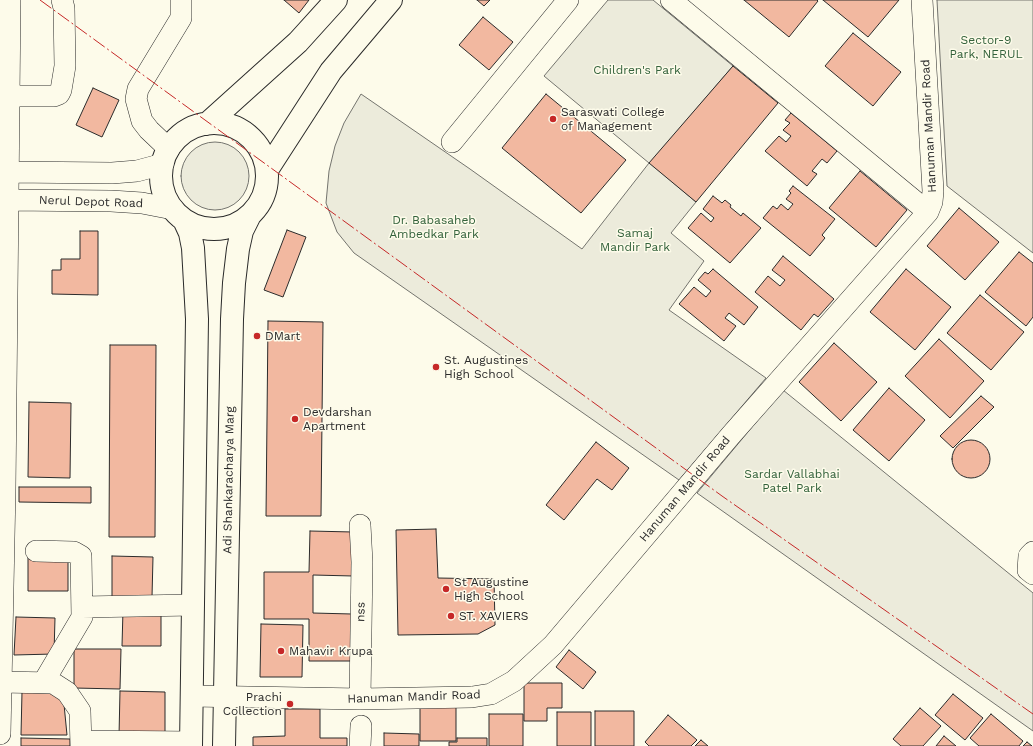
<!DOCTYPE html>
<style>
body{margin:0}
canvas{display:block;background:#fdfbea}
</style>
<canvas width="1033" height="746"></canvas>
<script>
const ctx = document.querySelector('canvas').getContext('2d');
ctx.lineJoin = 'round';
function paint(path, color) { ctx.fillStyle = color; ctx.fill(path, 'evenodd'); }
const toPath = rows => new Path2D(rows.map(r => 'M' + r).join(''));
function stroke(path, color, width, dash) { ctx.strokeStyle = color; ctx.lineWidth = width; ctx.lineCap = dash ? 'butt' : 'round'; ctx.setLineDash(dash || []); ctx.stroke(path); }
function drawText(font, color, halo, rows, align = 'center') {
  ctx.font = font + ' "Work Sans",sans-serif'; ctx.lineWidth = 3; ctx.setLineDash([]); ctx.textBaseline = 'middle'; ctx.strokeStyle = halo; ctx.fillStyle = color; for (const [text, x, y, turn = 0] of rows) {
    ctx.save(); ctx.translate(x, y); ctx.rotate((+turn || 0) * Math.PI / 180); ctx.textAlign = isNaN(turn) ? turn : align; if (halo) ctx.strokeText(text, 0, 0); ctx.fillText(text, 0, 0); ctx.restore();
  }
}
const green = toPath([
 [608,0,653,0,733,66,650,163,696,202,671,233,704,261,669,310,766,378,679,480,354,253,337,232,326,203,329,171,335,146,344,123,361,94,470,169,582,249,649,163,544,76,608,0],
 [937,0,1033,0,1033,253,947,186,937,0],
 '181 176a34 34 0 1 1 68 0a34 34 0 1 1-68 0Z',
 [783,390,1033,593,1033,731,697,493,783,390]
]);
const building = toPath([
 [284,0,309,0,299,13,284,0],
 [477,0,490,0,484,6,477,0],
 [744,0,817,0,818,1,789,37,744,0],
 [823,0,899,0,868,37,823,0],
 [483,17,513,42,489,70,459,45,483,17],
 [853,33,901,72,873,106,825,66,853,33],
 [733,66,778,103,696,202,649,163,733,66],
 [93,88,119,100,102,137,76,125,93,88],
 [546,94,626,160,581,213,502,148,546,94],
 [791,113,837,151,827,163,822,159,812,171,817,174,807,186,765,151,779,136,786,142,791,136,783,130,790,123,785,120,791,113],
 [860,171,907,210,876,247,829,208,860,171],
 [793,186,835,219,822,235,825,238,810,256,763,218,773,206,777,209,781,204,788,210,793,204,786,199,791,193,789,191,793,186],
 [713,196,722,203,725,200,731,205,730,207,741,216,743,213,761,228,730,263,688,228,701,213,711,222,714,218,703,209,713,196],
 [959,208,999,242,965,280,927,246,959,208],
 [287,230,306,237,283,297,264,290,287,230],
 [80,231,98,231,98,295,52,294,52,270,61,270,61,259,80,259,80,231],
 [1019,252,1033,263,1033,317,1026,326,985,292,1019,252],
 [783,256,834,299,818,317,814,314,801,330,755,292,768,276,780,286,785,280,772,270,783,256],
 [713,269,758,307,744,325,729,313,725,318,736,326,724,341,679,304,694,287,706,297,711,291,698,280,705,272,708,274,713,269],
 [906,269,951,307,915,350,870,312,906,269],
 [980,295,1024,332,991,370,947,333,980,295],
 [268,321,323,322,321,516,266,516,268,321],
 [939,339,984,381,950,418,905,376,939,339],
 [834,343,877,382,841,421,799,382,834,343],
 [110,345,156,345,155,537,109,537,110,345],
 [889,388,925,420,889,461,853,430,889,388],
 [981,396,994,407,953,448,940,436,981,396],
 [29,402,71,403,70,478,28,477,29,402],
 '952 459a19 19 0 1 1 38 0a19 19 0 1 1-38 0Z',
 [596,442,629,468,612,490,597,479,564,520,546,505,596,442],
 [19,487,91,487,91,503,19,502,19,487],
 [436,529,438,578,494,579,495,625,478,634,398,635,396,530,436,529],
 [310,531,353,532,353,576,313,575,313,613,352,614,351,661,309,661,309,619,264,619,264,572,309,572,310,531],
 [28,555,68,556,68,591,28,591,28,555],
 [112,556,153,557,152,597,112,597,112,556],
 [123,610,161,610,161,646,122,646,123,610],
 [16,617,55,618,54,654,14,655,16,617],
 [261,624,303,625,302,677,260,677,261,624],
 [74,649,121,649,120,689,74,688,74,649],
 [569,650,596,672,583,689,556,667,569,650],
 [524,683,562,683,562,708,547,708,547,721,524,721,524,683],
 [120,691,165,692,165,736,119,736,120,691],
 [22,692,63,694,67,735,21,735,22,692],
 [953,694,983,718,965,740,935,715,953,694],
 [420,707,456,707,456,741,420,741,420,707],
 [920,708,941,726,923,746,901,746,893,739,920,708],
 [285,709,320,709,320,738,347,738,347,746,253,746,253,737,285,736,285,709],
 [595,711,634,711,634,746,595,746,595,711],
 [557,712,591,712,591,746,557,746,557,712],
 [489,714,523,714,523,746,489,746,489,714],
 [991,714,1023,741,1019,746,979,746,970,738,991,714],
 [668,715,697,740,691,746,649,746,645,742,668,715],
 [384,733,419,734,419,746,384,746,384,733],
 [944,736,956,746,936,746,944,736],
 [21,738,70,739,70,746,21,746,21,738],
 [457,738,487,738,487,746,449,746,449,742,457,742,457,738],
 [701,740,708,746,695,746,701,740],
 [1027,742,1032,746,1023,746,1027,742]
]);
const minor = toPath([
 [671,0,928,212],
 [9,96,54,96,59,94,61,90,65,66,64,8,62,0],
 [452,142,568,0],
 [169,149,149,130,142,121,136,99,138,89,181,18,181,0],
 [8,172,112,173,137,171,163,164],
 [8,200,111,201,142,203,173,209],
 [360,525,362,562,360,699],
 [36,551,74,552,81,556,82,617,43,683],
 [1033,552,1029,556,1028,570,1033,574],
 [82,607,193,605],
 [0,682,53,683,67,692,80,711,81,746],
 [192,696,360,699,472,697,491,694,514,681,553,645,731,435,928,212,932,202,933,191,922,0],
 [0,734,5,489,10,0],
 [81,741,191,742],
 [360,746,361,726]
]);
const major = toPath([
 '161 176a53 53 0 1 1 106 0a53 53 0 1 1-106 0Z',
 [207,124,298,42,336,0],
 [267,170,331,71,391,0],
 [184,220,190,233,193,248,197,319,191,746],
 [224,746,232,319,234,283,238,249,242,231,249,217]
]);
const power = toPath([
 [40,0,722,496,1033,714]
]);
const markers = [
 [553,119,4,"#c62828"],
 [257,336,4,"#c62828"],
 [436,367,4,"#c62828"],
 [295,419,4,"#c62828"],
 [446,589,4,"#c62828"],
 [451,616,4,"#c62828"],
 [281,651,4,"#c62828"],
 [290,704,4,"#c62828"]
];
const parkNames = [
 ["Sector-9",986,40],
 ["Park, NERUL",986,54],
 ["Children's Park",637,70],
 ["Dr. Babasaheb",434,220],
 ["Ambedkar Park",434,234],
 ["Samaj",635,233],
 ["Mandir Park",635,247],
 ["Sardar Vallabhai",792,474],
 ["Patel Park",792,488]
];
const poiNames = [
 ["Saraswati College",561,112],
 ["of Management",561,126],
 ["DMart",265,336],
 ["St. Augustines",444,360],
 ["High School",444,374],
 ["Devdarshan",303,412],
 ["Apartment",303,426],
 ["St Augustine",454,582],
 ["High School",454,596],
 ["ST. XAVIERS",459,616],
 ["Mahavir Krupa",289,651],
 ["Prachi",282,697,"right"],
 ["Collection",282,711,"right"]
];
const streetNames = [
 ["Hanuman Mandir Road",929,126,-93],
 ["Nerul Depot Road",91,202,2],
 ["Adi Shankaracharya Marg",229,480,-89],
 ["Hanuman Mandir Road",685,489,-50],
 ["nss",361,612,-89],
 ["Hanuman Mandir Road",414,697,-2]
];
paint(green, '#ecebdb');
stroke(green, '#74746e', 1);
paint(building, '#f2b8a0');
stroke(building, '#2b2b2b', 1);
stroke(minor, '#2b2b2b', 22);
stroke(major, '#2b2b2b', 24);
stroke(minor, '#fdfbea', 21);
stroke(major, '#fdfbea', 22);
stroke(power, '#c62828', 1, [14, 3, 2, 3]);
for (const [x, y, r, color] of markers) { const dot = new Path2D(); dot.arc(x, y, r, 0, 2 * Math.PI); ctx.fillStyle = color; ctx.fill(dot); stroke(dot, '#fdfbea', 1.5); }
drawText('12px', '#34623c', '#fdfbea', parkNames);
drawText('12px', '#2b2b2b', '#fdfbea', poiNames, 'left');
drawText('12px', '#2b2b2b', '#fdfbea', streetNames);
</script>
